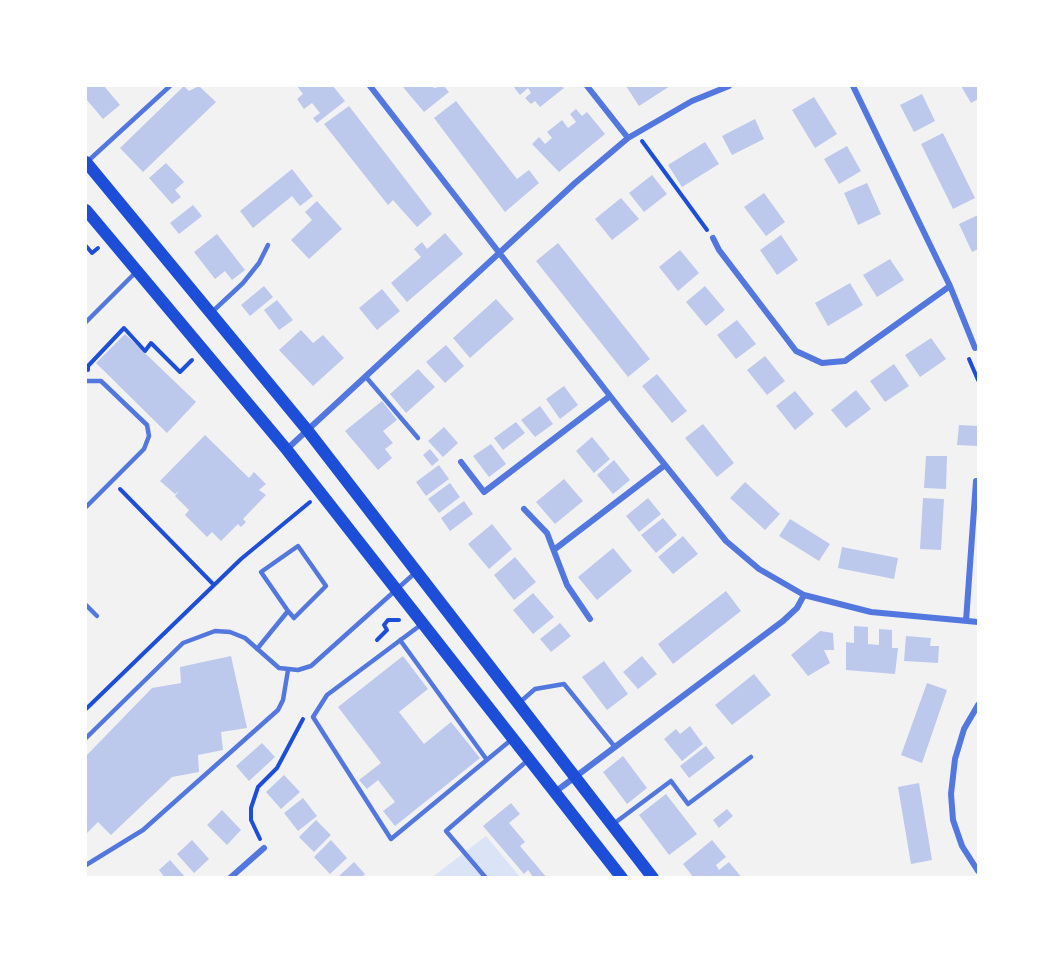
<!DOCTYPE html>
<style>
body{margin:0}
#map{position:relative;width:1064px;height:963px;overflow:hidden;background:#f2f2f2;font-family:Overpass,sans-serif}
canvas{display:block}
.frame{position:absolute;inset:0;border:87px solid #fff;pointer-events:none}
</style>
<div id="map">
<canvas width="1064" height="963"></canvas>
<div class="frame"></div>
</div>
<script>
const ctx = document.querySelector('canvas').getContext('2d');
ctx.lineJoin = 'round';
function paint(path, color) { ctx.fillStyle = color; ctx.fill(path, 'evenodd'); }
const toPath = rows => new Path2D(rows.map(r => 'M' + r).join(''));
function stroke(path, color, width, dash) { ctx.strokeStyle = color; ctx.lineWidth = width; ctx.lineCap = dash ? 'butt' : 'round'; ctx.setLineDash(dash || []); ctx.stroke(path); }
const green = toPath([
 [486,836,520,877,431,878]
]);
const building = toPath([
 [86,86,104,86,120,105,103,119,86,99],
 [184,86,189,91,199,86,216,102,143,172,120,148],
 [297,86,333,86,345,101,317,123,313,118,320,113,312,103,304,109,297,99,303,94],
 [402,86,432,86,434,88,444,86,449,92,424,112],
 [513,86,561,86,564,88,540,107,535,101,531,104,525,98,531,93,528,88,520,95],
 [626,86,670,86,639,106],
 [961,86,978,86,978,99,971,103],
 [922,94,935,121,914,132,900,105],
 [814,97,837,134,815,148,792,110],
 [456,101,517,179,529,170,539,183,505,212,434,118],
 [349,106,432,214,417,227,393,200,388,205,324,124],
 [576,109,582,116,587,112,605,134,559,172,532,144,539,137,545,144,552,138,547,132,562,120,568,128,576,122,570,114],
 [755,119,764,139,732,155,722,136],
 [943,133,975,198,953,209,921,144],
 [705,142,719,164,682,187,668,165],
 [847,146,861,171,839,184,824,159],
 [166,163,184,182,175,190,181,197,172,204,149,178],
 [292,169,313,196,300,206,292,196,253,228,240,211],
 [652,175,667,194,644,212,629,193],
 [867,183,881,214,858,225,844,193],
 [764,193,785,222,766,236,744,207],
 [621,198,639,219,612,240,595,219],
 [317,201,342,229,309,259,291,240,312,220,305,212],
 [193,205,202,216,179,234,170,223],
 [978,215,978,249,972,252,959,224],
 [445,233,463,254,407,302,391,283,421,257,414,249,422,242,427,249],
 [217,234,245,270,232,280,225,271,215,279,194,252],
 [781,235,798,260,777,275,760,250],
 [558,243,650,359,628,377,536,261],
 [680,250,699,273,678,291,659,267],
 [890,259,904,280,877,297,863,275],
 [850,283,863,305,828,326,815,303],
 [264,286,273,297,250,316,241,305],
 [705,286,725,310,706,326,686,302],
 [382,289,400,311,377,330,359,308],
 [496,299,514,319,470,358,453,338],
 [277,300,293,320,279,330,264,310],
 [737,320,756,344,736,359,717,335],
 [301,330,313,343,323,335,344,358,313,386,279,350],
 [125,334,196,402,167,433,96,363],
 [931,338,946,359,920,377,905,355],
 [446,345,464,366,445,383,426,362],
 [765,356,785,381,767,395,747,370],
 [894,364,909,386,885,402,870,381],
 [418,369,435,387,406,413,390,394],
 [657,374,687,411,672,423,642,386],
 [564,386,578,405,560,419,546,399],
 [856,390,871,409,846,428,831,410],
 [795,391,814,414,795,430,776,406],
 [382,401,397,420,383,431,393,443,385,449,392,458,378,470,345,431],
 [540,406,553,424,535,437,521,420],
 [516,422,525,433,503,450,494,438],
 [703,424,734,463,717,477,685,438],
 [959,425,978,426,978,446,957,445],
 [444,427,458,443,443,457,428,441],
 [205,435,249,478,254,472,266,484,259,490,266,495,243,519,246,522,241,527,238,524,221,541,212,532,207,537,185,515,189,510,175,496,179,491,175,494,160,481],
 [592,437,610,459,594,473,576,451],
 [491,444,506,464,489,477,473,456],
 [430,449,439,460,432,466,423,455],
 [926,456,947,456,946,489,924,488],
 [614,460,630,480,613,494,597,475],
 [439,465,449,479,426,496,416,482],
 [564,479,583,501,555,524,536,502],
 [745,482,780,514,765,530,730,498],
 [450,483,460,497,439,513,428,499],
 [648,498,661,514,639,532,626,516],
 [923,498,944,499,941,550,920,549],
 [464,501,473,514,450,531,441,518],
 [663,518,677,535,656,553,641,535],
 [790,519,830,544,819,561,779,536],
 [492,524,512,549,489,569,468,544],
 [683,536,698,554,673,574,658,557],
 [842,547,898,558,894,579,838,568],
 [613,548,632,571,597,600,578,577],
 [515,557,536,582,514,600,494,575],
 [726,591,741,611,673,664,658,644],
 [533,593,554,617,533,634,513,610],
 [560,623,571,636,551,652,540,639],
 [854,626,868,627,868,644,879,645,879,629,892,630,892,648,898,648,895,674,846,670,846,642,854,643],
 [820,631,833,633,834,650,824,650,830,663,808,676,791,655],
 [906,636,931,638,930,646,939,646,938,663,904,661],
 [231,656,247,728,221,732,223,750,198,755,199,772,172,777,111,835,98,822,86,834,86,756,152,688,181,683,180,667],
 [403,656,428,689,399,712,424,744,451,722,480,758,395,826,383,811,395,802,378,780,367,789,359,780,381,763,338,707],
 [642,656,657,674,638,689,623,672],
 [604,661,628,694,607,710,582,677],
 [754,674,771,695,732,725,715,705],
 [927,683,947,690,922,763,901,755],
 [690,726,703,744,682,761,664,739,676,729,680,734],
 [262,743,275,757,249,781,236,766],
 [706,746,715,758,689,778,680,766],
 [623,756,647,788,627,804,603,772],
 [284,775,300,792,281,809,266,792],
 [919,783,932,860,911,864,898,787],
 [666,794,697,834,669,855,639,815],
 [303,798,317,816,298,831,284,813],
 [511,803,520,814,509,823,525,842,520,846,547,878,534,878,528,870,524,874,483,826],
 [727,809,733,816,719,828,713,820],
 [222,810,241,830,227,845,207,825],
 [316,820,331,835,314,852,299,837],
 [192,840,209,859,194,873,177,854],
 [331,840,347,858,330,874,314,857],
 [712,840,726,857,716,865,719,870,729,862,742,878,694,878,683,864],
 [170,860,186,878,165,878,159,870],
 [354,862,365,874,361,878,337,878]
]);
const path = toPath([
 [642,141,707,230],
 [86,246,92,253,98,248],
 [969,359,978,380],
 [88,370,88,366,124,328,145,351,151,343,180,372,192,360],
 [120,489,214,585],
 [377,640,387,630,384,625,388,620,399,620],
 [86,709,241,559,310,502],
 [260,839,251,820,251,808,258,787,277,768,303,719]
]);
const service = toPath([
 [88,161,170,86],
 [212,312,243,283,259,263,268,245],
 [86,322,137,271],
 [366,377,418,438],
 [86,381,101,381,147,425,149,436,144,449,86,507],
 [86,605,97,616],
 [422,624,327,695,313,717,391,839,511,740],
 [400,640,487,760],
 [257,649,288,611,294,618,326,586,298,546,261,572,288,611],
 [519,703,535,689,564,684,615,747],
 [86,738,183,643,215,631,230,632,245,638,279,668,298,670,311,666,416,572],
 [612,825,671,781,688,804,751,757],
 [86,865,143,830,278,710,283,700,288,670],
 [486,878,446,831,527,761]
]);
const minor = toPath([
 [370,86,621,410,726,541,759,569,804,595,871,612,978,622],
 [587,86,628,138],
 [713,238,719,250,796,351,822,363,845,361,950,286,853,86],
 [950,286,975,348],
 [287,449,575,183,628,138,692,101,729,86],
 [461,462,484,492,610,396],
 [524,509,547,533,567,585,590,619],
 [555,549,665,465],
 [966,621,976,481],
 [978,705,964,729,955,759,951,794,953,820,962,846,978,871],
 [555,792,783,621,797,608,804,595],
 [230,878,264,848]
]);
const secondary = toPath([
 [86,162,308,431,653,878],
 [86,210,287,450,622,878]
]);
paint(green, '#dbe4f7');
paint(building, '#bdc9ec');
stroke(path, '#1d4ed8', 4);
stroke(service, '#5277de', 4.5);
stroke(minor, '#5277de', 6);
stroke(secondary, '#1d4ed8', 12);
</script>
